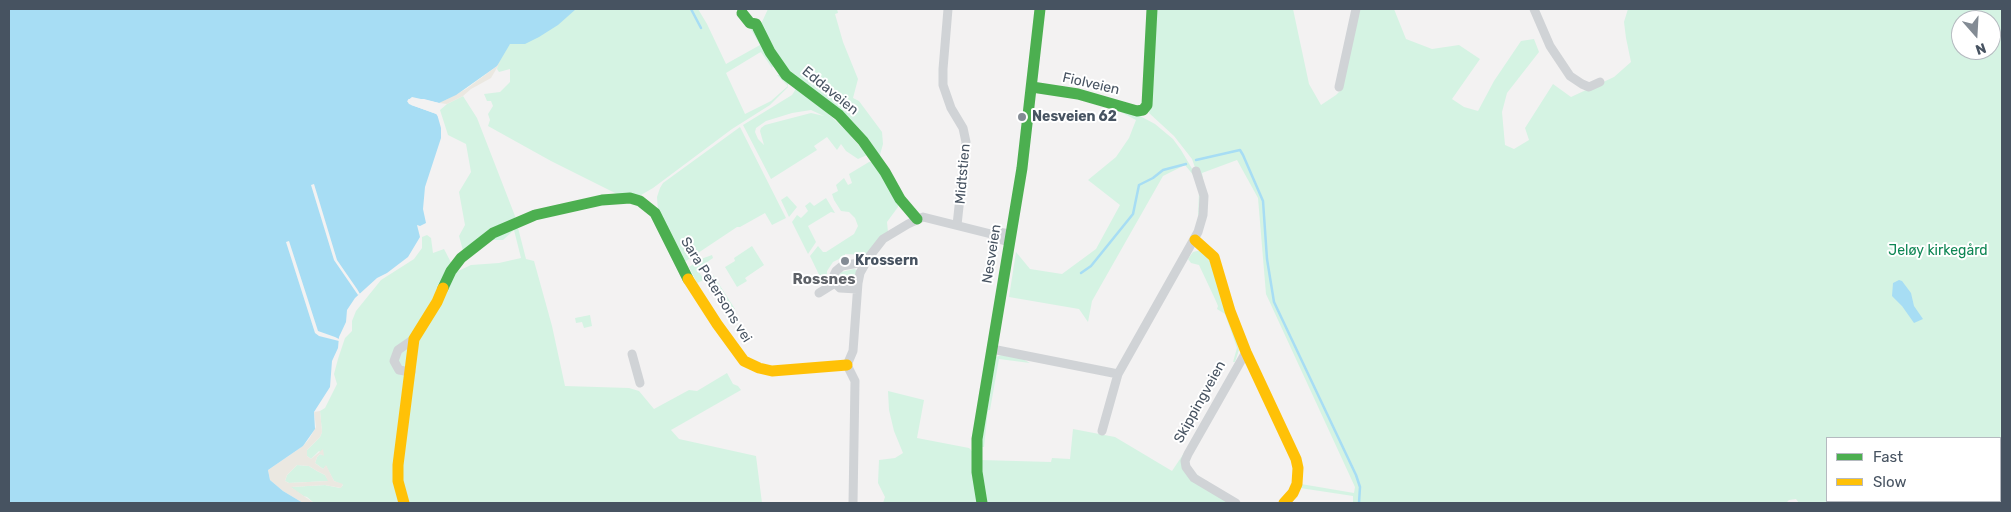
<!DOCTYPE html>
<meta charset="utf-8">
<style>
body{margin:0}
#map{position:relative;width:2011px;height:512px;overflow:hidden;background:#f3f2f2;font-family:Rubik,sans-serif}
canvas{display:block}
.frame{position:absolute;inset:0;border:10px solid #475361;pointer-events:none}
.legend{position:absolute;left:1826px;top:437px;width:175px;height:65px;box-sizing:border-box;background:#fff;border:1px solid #b5bac0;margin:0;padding:6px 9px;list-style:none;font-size:15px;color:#475361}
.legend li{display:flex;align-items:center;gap:10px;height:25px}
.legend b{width:25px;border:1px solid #b5bac0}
.north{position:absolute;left:1951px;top:10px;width:50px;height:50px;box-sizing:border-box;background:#fff;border:1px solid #b5bac0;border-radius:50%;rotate:161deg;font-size:14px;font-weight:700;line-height:20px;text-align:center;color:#475361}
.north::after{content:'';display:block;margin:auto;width:18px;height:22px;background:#838b94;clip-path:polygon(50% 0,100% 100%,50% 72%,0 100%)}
</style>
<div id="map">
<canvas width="2011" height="512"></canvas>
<div class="frame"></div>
<ul class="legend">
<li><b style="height:6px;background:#4caf50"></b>Fast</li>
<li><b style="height:6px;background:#ffc107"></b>Slow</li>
</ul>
<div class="north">N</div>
</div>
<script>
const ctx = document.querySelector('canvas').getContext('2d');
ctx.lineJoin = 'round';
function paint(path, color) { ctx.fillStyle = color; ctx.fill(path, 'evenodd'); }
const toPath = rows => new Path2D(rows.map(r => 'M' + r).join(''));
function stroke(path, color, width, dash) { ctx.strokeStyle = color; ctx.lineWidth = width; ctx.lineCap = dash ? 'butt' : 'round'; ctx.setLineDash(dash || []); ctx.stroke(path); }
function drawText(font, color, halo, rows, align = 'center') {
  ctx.font = font + ' Rubik,sans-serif'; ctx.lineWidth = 4; ctx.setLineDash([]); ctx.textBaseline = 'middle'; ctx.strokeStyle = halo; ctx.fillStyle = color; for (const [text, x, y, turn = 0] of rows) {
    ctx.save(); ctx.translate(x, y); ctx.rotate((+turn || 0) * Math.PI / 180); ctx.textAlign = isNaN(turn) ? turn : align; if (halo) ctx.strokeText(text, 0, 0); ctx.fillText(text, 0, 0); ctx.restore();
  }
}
const green = toPath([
 [489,9,698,9,707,24,726,64,760,45,750,28,751,27,773,66,772,68,761,52,759,53,726,73,745,114,771,101,788,86,777,75,782,75,788,83,788,87,770,105,732,129,653,188,641,195,619,195,551,161,488,126,490,120,488,114,493,106,491,101,487,101,484,94,500,92,510,82,510,69,499,72,497,69,498,65,456,95,439,103],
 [768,9,837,9,838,13,835,14,843,42,858,79,853,98,859,101,882,132,883,144,880,155,882,165,790,77,761,24],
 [1155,9,1293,9,1309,84,1321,105,1336,95,1340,91,1359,9,1394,9,1406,39,1432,49,1459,45,1480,59,1452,99,1464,107,1478,111,1494,81,1521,41,1534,39,1539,52,1507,93,1502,112,1505,145,1514,149,1529,140,1525,128,1553,84,1571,97,1614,77,1631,62,1626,38,1624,22,1628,9,2002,9,2002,503,1799,503,1796,499,1789,500,1786,503,1353,503,1353,496,1300,488,1301,484,1354,493,1355,487,1266,294,1258,198,1237,160,1202,173,1207,202,1192,159,1174,136,1149,113],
 [1961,20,1991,20,1991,50,1961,50],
 [1827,438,2000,438,2000,501,1827,501],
 [797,87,827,108,867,155,858,159,846,151,841,144,837,150,827,137,814,146,817,150,771,179,743,125,792,95],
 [811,110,824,116,811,113,765,125,761,128,760,131,764,145,758,139,755,132,756,128,766,121,792,113],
 [463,96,477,118,515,216,526,259,534,261,552,326,565,386,629,388,639,391,654,409,689,390,697,391,727,373,733,384,738,386,741,390,671,430,679,439,756,456,762,503,314,503,307,497,303,496,290,487,325,485,340,488,343,485,334,481,326,466,323,469,315,463,317,457,320,454,323,455,319,451,311,459,307,456,307,450,320,437,322,432,320,411,325,408,337,384,334,374,338,359,345,338,352,331,352,321,356,311,381,280,414,259,422,248,422,237,427,235,431,238,433,253,444,249,456,272,471,265,499,263,521,258,514,230,503,240,491,240,464,254,459,236,465,225,459,192,471,172,466,144,448,135,440,110,447,104],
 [1115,109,1140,116,1155,124,1173,139,1181,150,1194,172,1201,196,1200,211,1198,218,1199,192,1194,176,1185,165,1163,176,1092,301,1088,322,1079,309,1009,297,1016,252,1030,269,1062,274,1096,249,1120,205,1088,180,1116,157,1129,138,1136,120],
 [740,127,786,218,772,225,765,213,740,227,737,227,686,261,681,260,658,211,657,197,660,188,663,183],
 [869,162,873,162,899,203,898,207,887,222,888,232,865,255,845,254,845,256,833,262,827,271,827,282,823,283,810,256,818,246,823,252,826,252,854,234,858,226,855,218,849,212,841,211,834,200,832,194,838,191,836,185,844,178,848,185,852,183,849,174],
 [787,196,797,207,789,217,781,200],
 [826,198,835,213,831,212,808,226,816,242,808,254,792,222,797,215,801,218,808,211,805,206,810,202,814,206],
 [752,246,764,265,745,278,747,281,737,287,725,267,735,261,734,258],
 [1197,251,1202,251,1209,258,1239,350,1235,362,1233,362,1237,348,1225,314,1217,309,1218,306,1215,299,1199,265,1191,263,1188,259,1193,252],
 [712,255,713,258,697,269,704,280,697,283,689,267,701,259],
 [854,269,857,270,854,279,846,283,841,281,839,275,841,272],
 [713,275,735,309,728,312,707,278],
 [590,315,592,326,584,328,582,322,576,323,575,318],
 [1001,355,1023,359,1030,363,999,359,990,410,988,410,984,447,981,447,996,357],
 [888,391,924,400,917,438,969,448,981,460,1051,462,1052,458,1070,459,1073,429,1115,437,1172,471,1186,450,1182,462,1231,503,883,503,885,497,878,483,879,460,895,458,903,453,894,431,889,410],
 [297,465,309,466,317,471,325,475,329,481,289,483,285,481,287,475]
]);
const sand = toPath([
 [501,61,491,78,471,89,463,96,447,104,439,103,466,89,497,66],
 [320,411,322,432,320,437,307,450,307,456,311,459,323,449,324,456,320,454,317,457,315,463,323,469,326,465,334,481,343,484,341,488,325,485,291,487,314,503,303,503,283,491,270,480,268,470,303,446,309,439,316,427,314,412],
 [297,465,309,466,317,471,325,475,328,481,289,483,285,481,287,475]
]);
const water = toPath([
 [9,9,576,9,558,25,539,37,525,44,510,44,497,66,456,95,439,103,424,99,408,99,411,105,437,114,441,128,441,138,425,187,423,209,426,223,420,226,417,225,420,237,408,257,387,273,377,278,355,298,347,310,346,322,339,337,338,348,332,361,330,387,314,412,315,429,303,446,268,470,270,480,283,491,303,503,9,503],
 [1899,280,1902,281,1911,293,1914,306,1923,319,1914,323,1902,306,1892,296,1893,283]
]);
const pier = toPath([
 [412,97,439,103,439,105,437,105,417,100,410,101,437,112,439,117,436,114,409,104,407,101],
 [314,184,337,260,357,289,360,294,358,295,334,260,311,185],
 [289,241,318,331,335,337,339,339,339,341,319,336,315,333,286,242]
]);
const stream = toPath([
 [691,9,701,28],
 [1196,160,1240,150,1243,155,1263,201,1267,259,1274,302,1356,475,1360,487,1359,503],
 [1081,273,1091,266,1133,214,1139,185,1153,178,1163,170,1186,164]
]);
const street = toPath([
 [948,9,943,69,943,85,951,108,963,128,966,142,957,225],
 [1534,9,1550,46,1570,76,1582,84,1589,87,1600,82],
 [1339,87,1356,9],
 [991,234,998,232,1010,234],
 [857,289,840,288,835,283,834,275,836,271,842,266,858,263,864,265],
 [819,293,835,283],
 [992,349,1118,374],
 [632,354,640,383],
 [411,372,399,370,394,361,398,350,414,339],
 [1102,431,1118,374,1198,232,1203,215,1204,196,1196,171],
 [853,503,855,381,847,365,853,351,858,283,860,273,869,257,883,239,908,224,923,217,991,234,995,238,1009,242],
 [1236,503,1194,478,1186,467,1185,461,1188,454,1246,352]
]);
const fast = toPath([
 [742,13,750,23,756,24,770,52,786,75,839,115,863,141,885,172,900,199,917,219],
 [1032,87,1078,94,1137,111,1143,110,1147,105,1152,9],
 [443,288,451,271,461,258,493,233,535,215,602,200,630,198,640,201,655,213,688,279],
 [982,503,977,472,977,439,1022,168,1040,9]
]);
const slow = toPath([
 [1195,240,1214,257,1230,311,1246,352,1296,459,1298,468,1297,484,1293,493,1284,503],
 [688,279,717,324,744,361,759,368,772,371,847,365],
 [404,503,398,481,398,465,414,339,437,302,443,288]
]);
const markers = [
 [1022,117,5,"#838b94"],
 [845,261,5,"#838b94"]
];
const streetNames = [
 ["Fiolveien",1091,84,13],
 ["Eddaveien",830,91,39],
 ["Midtstien",963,174,-85],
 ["Nesveien",992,254,-81],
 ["Sara Petersons vei",716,290,58],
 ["Skippingveien",1200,402,-61]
];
const poiNames = [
 ["Nesveien 62",1032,117],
 ["Krossern",855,261]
];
const parkNames = [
 ["Jeløy kirkegård",1938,251]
];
const neighbourhoodNames = [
 ["Rossnes",824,280]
];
paint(green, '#d5f3e3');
paint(sand, '#ebe8e1');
paint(water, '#a7ddf4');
paint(pier, '#f3f2f2');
stroke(stream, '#a7ddf4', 2.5);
stroke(street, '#d0d3d6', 9);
stroke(fast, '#4caf50', 11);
stroke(slow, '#ffc107', 11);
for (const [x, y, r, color] of markers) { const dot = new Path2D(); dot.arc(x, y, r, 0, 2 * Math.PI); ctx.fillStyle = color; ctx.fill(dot); stroke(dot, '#fff', 2); }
drawText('14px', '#475361', '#fff', streetNames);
drawText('bold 14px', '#475361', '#fff', poiNames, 'left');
drawText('14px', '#0e8654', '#fff', parkNames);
drawText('bold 15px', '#5d6167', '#fff', neighbourhoodNames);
</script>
